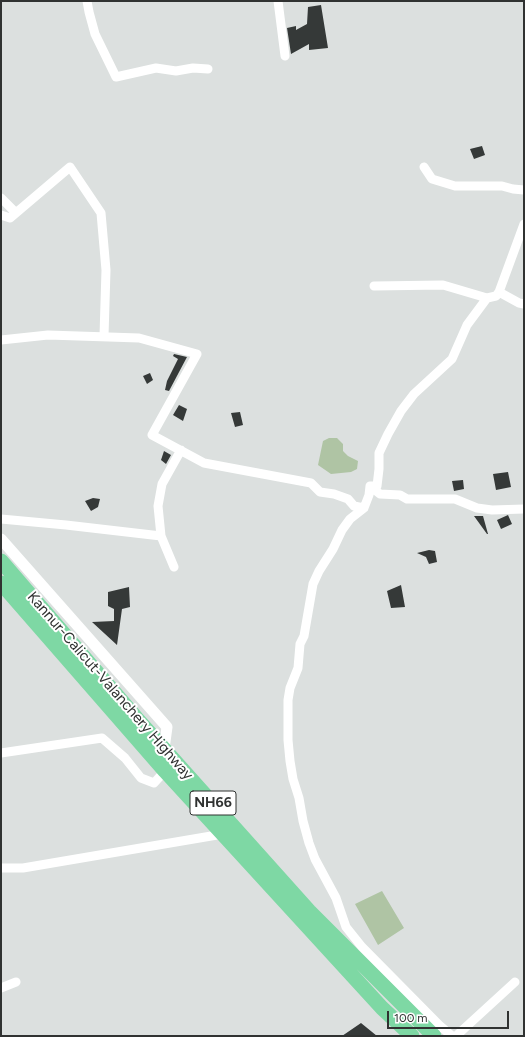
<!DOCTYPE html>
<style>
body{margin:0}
#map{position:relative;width:525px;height:1037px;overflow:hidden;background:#dce0df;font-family:Figtree,sans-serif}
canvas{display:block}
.frame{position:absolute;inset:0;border:2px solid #303231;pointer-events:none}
.scale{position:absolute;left:387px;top:1011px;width:122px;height:18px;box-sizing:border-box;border:2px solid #303231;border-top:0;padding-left:5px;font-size:12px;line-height:14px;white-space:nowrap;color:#303231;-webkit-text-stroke:3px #fff;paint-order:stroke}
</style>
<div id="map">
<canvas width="525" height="1037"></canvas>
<div class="frame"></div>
<div class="scale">100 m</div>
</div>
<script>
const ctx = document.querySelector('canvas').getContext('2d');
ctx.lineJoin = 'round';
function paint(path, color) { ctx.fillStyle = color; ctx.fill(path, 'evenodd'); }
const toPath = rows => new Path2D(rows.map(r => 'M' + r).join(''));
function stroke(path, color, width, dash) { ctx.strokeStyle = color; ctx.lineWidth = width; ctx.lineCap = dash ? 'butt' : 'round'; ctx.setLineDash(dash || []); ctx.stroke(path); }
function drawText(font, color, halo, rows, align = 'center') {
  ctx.font = font + ' Figtree,sans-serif'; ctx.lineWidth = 4; ctx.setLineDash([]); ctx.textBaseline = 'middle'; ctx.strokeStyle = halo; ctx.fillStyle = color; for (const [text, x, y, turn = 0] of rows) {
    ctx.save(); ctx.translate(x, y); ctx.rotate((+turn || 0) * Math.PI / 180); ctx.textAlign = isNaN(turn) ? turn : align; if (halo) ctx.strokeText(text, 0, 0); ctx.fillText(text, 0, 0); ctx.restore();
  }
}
const green = toPath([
 [329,438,337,438,343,444,343,451,348,456,358,461,357,469,351,472,331,474,318,465,323,441],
 [382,891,404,928,378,945,355,904]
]);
const building = toPath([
 [321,5,328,48,309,50,309,44,291,54,287,28,296,26,296,30,307,24,308,7],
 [482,146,485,155,474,159,470,149],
 [174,354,187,357,169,391,165,390,167,381,178,359,173,356],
 [150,373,153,380,147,384,143,376],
 [179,405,187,409,183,421,173,415],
 [240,412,243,425,235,427,231,413],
 [164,451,171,455,166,464,161,460],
 [508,472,511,487,496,490,493,474],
 [463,480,464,489,454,491,452,481],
 [93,498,100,499,98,507,91,511,85,501],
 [508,515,512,524,501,529,497,520],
 [474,516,483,516,488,534,487,534],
 [429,550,435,551,437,562,429,564,426,557,417,553],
 [401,585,405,607,391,608,387,591],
 [129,587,130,607,122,609,117,645,92,622,114,621,114,609,108,606,108,592],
 [361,1023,377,1036,342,1036]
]);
const minor = toPath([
 [87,1,89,12,95,34,116,77,156,68,176,71,193,68,208,69],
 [278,1,285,56],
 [424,167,432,179,455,186,502,186,513,189,524,190],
 [1,198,16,213],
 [1,215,10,218,70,167,101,213,106,270,104,336],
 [374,286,443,285,487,298,496,296,499,292,524,224],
 [499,292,519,303,524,304],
 [1,340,48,335,139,338,197,354,152,435,204,463,311,483,320,492,334,494,348,499,354,506,364,508],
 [370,486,369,495,364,508,350,519,342,530,333,549,319,571,313,584,304,636,300,644,298,668,290,688,288,700,288,740,290,761,293,779,299,798,303,821,309,843,315,859,336,898,346,927,362,947,439,1025,452,1036],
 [370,486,377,486,379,469,379,453,388,434,401,411,414,394,452,359,467,325,487,298],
 [370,486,380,494,400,495,407,499,455,499,477,508,492,510,524,509],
 [1,519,66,525,161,536],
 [174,567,161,536,158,506,162,484,181,450],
 [1,753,102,738,125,758,141,778,154,783,165,771],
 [1,868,23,868,223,834],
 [1,988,16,982],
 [456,1036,515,982]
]);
const tertiary = toPath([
 [1,539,167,727,164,749]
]);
const trunk = toPath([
 [1,561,137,719,309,911,434,1036],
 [1,583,165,771,382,1008,412,1036]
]);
const shields = [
 [213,803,46]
];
const shieldNames = [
 ["NH66",213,803]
];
const streetNames = [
 ["Kannur-Calicut-Valanchery Highway",110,686,49]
];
paint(green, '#afc4a4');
paint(building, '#353938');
stroke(minor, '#fff', 9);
stroke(tertiary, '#fff', 11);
stroke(trunk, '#7ed8a4', 15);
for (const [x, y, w] of shields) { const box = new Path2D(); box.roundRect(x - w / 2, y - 12, w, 24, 3); ctx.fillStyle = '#fff'; ctx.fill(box); stroke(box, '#303231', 1); }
drawText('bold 14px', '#303231', null, shieldNames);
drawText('15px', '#303231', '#fff', streetNames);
</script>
